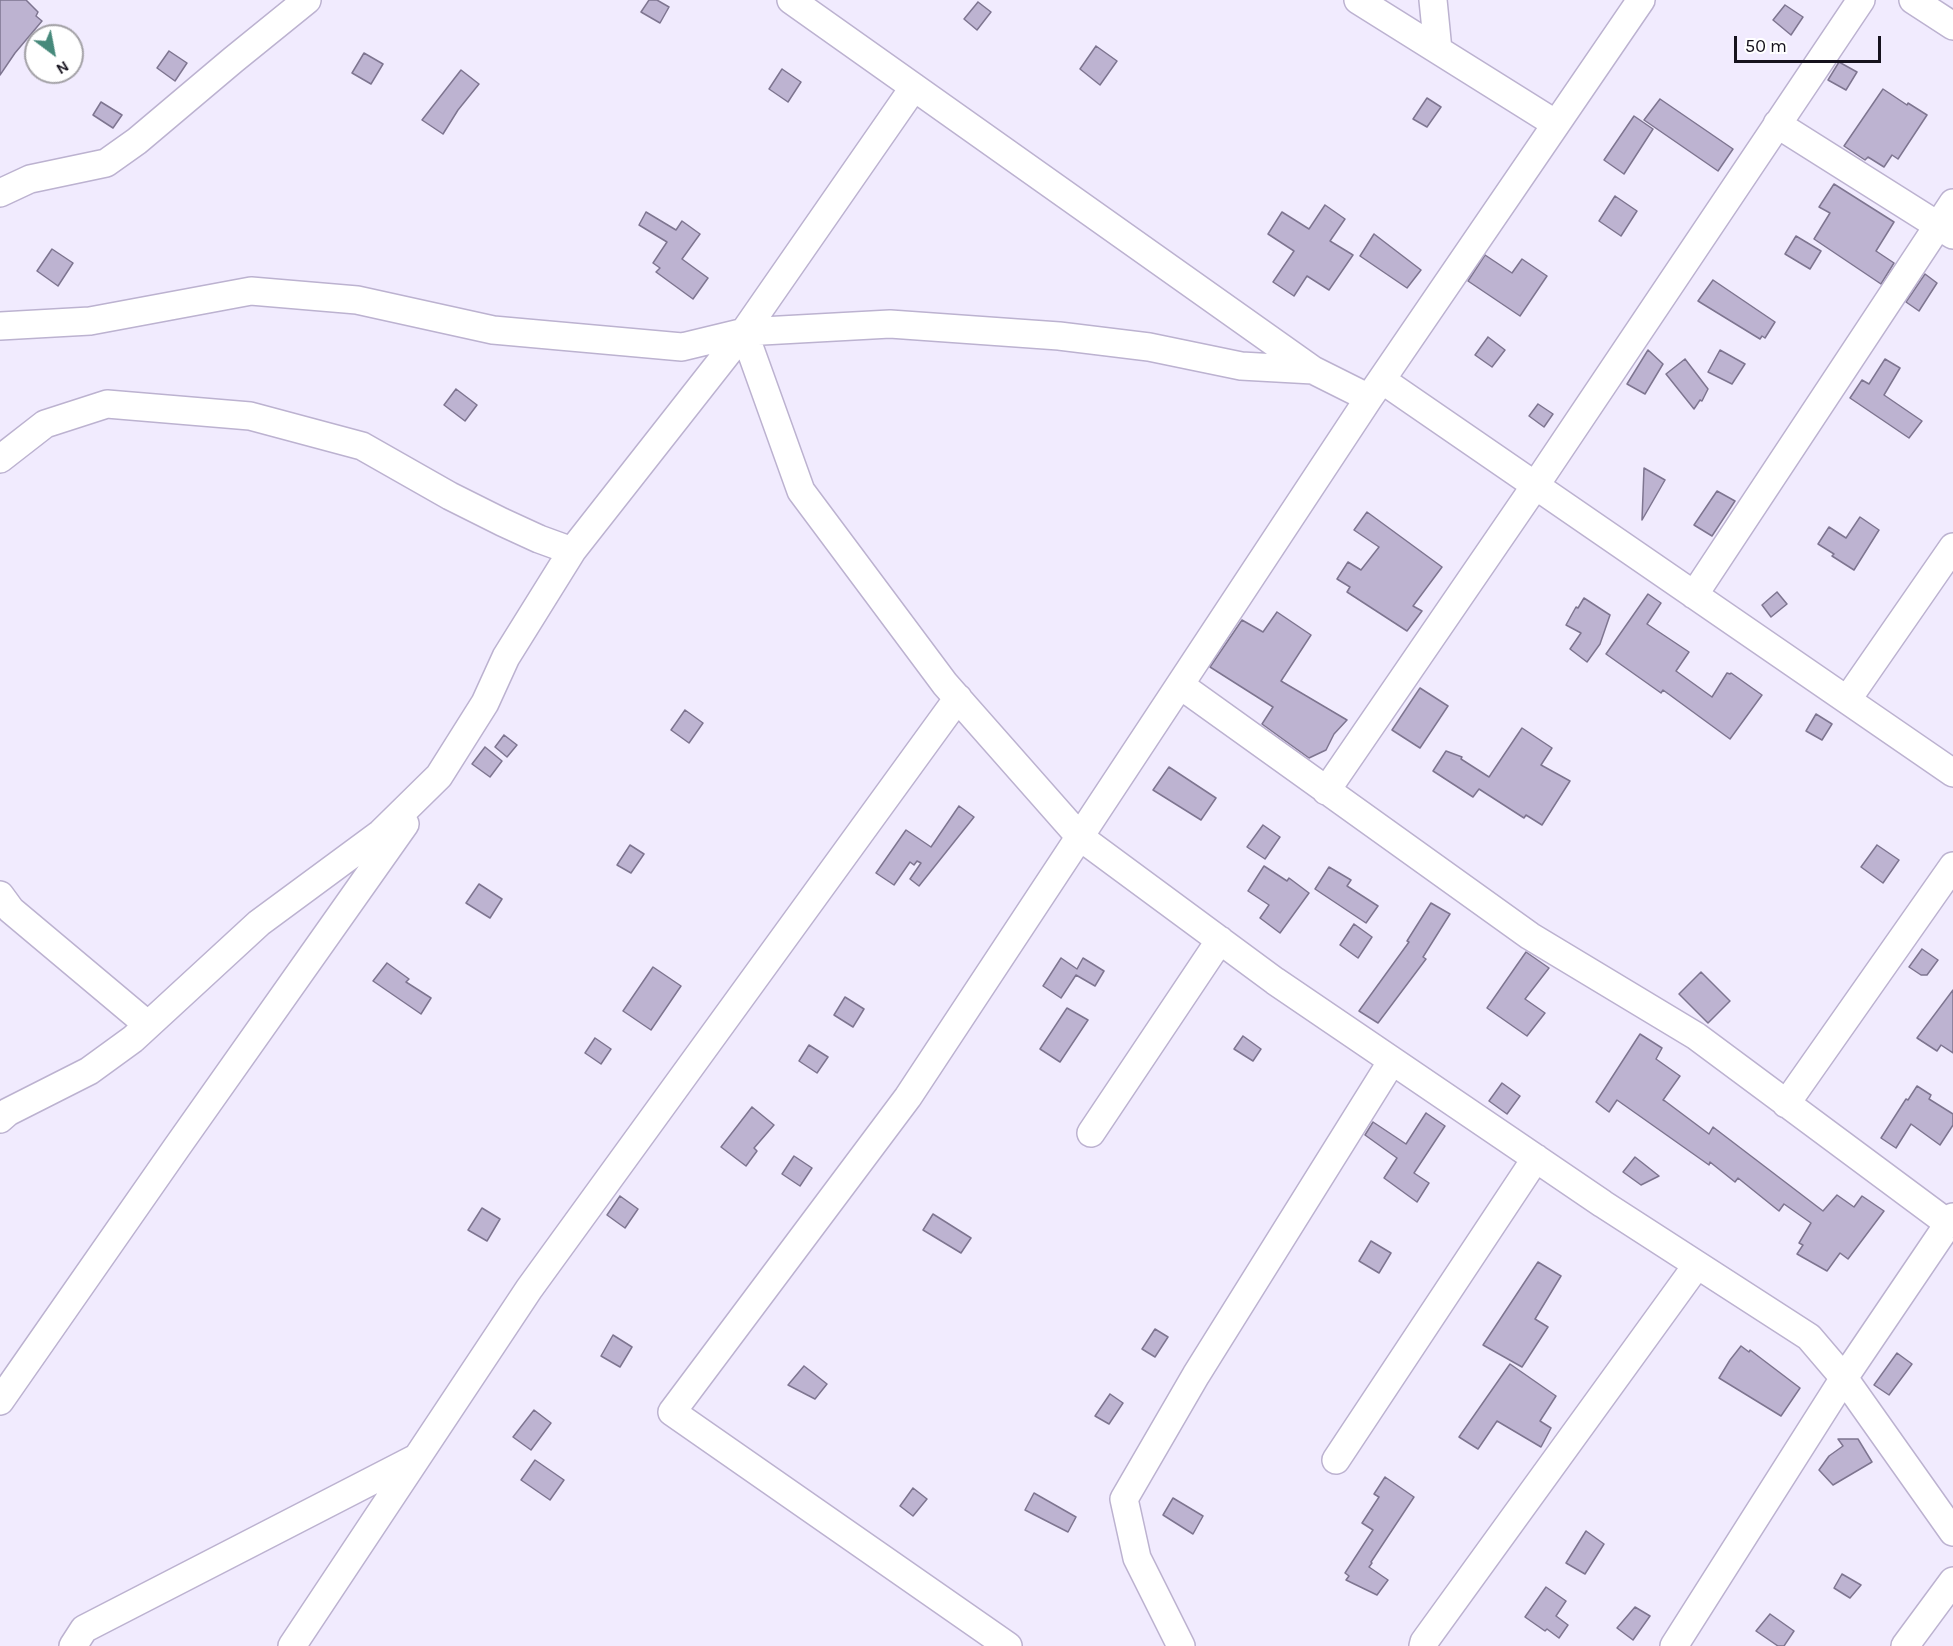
<!DOCTYPE html>
<style>
body{margin:0}
#map{position:relative;width:1953px;height:1646px;overflow:hidden;background:#f1ebfe;font-family:Karla,sans-serif}
canvas{display:block}
.north{position:absolute;left:24px;top:24px;width:60px;height:60px;box-sizing:border-box;background:#fff;border:2px solid #a2a0a5;border-radius:50%;rotate:148deg;font-size:16px;font-weight:700;line-height:24px;text-align:center;color:#16121d}
.north::after{content:'';display:block;margin:auto;width:21px;height:27px;background:#46897b;clip-path:polygon(50% 0,100% 100%,50% 72%,0 100%)}
.scale{position:absolute;left:1734px;top:36px;width:147px;height:27px;box-sizing:border-box;border:3px solid #16121d;border-top:0;padding-left:8px;font-size:18px;line-height:21px;white-space:nowrap;color:#16121d;-webkit-text-stroke:4px #fff;paint-order:stroke}
</style>
<div id="map">
<canvas width="1953" height="1646"></canvas>
<div class="north">N</div>
<div class="scale">50 m</div>
</div>
<script>
const ctx = document.querySelector('canvas').getContext('2d');
ctx.lineJoin = 'round';
function paint(path, color) { ctx.fillStyle = color; ctx.fill(path, 'evenodd'); }
const toPath = rows => new Path2D(rows.map(r => 'M' + r).join(''));
function stroke(path, color, width, dash) { ctx.strokeStyle = color; ctx.lineWidth = width; ctx.lineCap = dash ? 'butt' : 'round'; ctx.setLineDash(dash || []); ctx.stroke(path); }
const building = toPath([
 [0,0,26,0,38,12,36,16,42,21,15,53,0,75,0,0],
 [649,0,657,0,669,7,660,23,641,12,649,0],
 [978,2,991,12,977,30,964,19,978,2],
 [1785,5,1803,17,1791,35,1773,20,1785,5],
 [1096,46,1117,61,1100,85,1080,69,1096,46],
 [169,51,187,63,175,81,157,68,169,51],
 [364,53,383,64,371,84,352,73,364,53],
 [1839,62,1857,72,1846,90,1828,80,1839,62],
 [782,69,801,82,788,102,769,89,782,69],
 [461,70,479,84,458,110,443,134,422,120,461,70],
 [1883,89,1907,105,1908,103,1927,115,1898,159,1892,155,1884,167,1868,157,1865,160,1844,146,1883,89],
 [1427,98,1441,107,1427,127,1413,119,1427,98],
 [1660,99,1733,149,1718,171,1644,120,1660,99],
 [101,102,122,115,113,128,93,115,101,102],
 [1634,116,1653,129,1624,174,1604,160,1634,116],
 [1834,184,1894,222,1876,251,1894,263,1881,284,1814,239,1830,213,1819,207,1834,184],
 [1615,196,1637,211,1621,236,1599,221,1615,196],
 [1325,205,1345,219,1330,241,1353,255,1329,290,1307,276,1294,296,1273,282,1294,251,1268,234,1282,212,1309,229,1325,205],
 [646,212,676,230,682,221,700,234,682,259,708,278,693,299,656,272,660,268,653,263,667,242,639,225,646,212],
 [1374,234,1421,270,1407,288,1360,256,1374,234],
 [1796,236,1821,251,1810,269,1785,254,1796,236],
 [52,249,73,263,58,286,37,271,52,249],
 [1485,255,1512,273,1522,259,1547,276,1520,316,1468,281,1485,255],
 [1925,274,1937,283,1919,311,1906,302,1925,274],
 [1713,280,1775,322,1765,338,1762,336,1760,339,1698,301,1713,280],
 [1488,337,1505,350,1492,367,1475,355,1488,337],
 [1648,350,1663,364,1645,394,1627,384,1648,350],
 [1720,350,1745,364,1732,384,1708,372,1720,350],
 [1685,359,1708,389,1702,401,1700,400,1694,409,1666,374,1685,359],
 [1885,359,1900,368,1884,395,1922,421,1909,438,1850,398,1862,380,1869,384,1885,359],
 [456,389,477,405,465,421,444,405,456,389],
 [1538,404,1553,414,1544,427,1529,416,1538,404],
 [1644,468,1665,480,1642,520,1644,468],
 [1717,491,1735,501,1712,536,1694,525,1717,491],
 [1367,512,1442,567,1413,606,1422,611,1407,631,1347,592,1350,587,1337,579,1348,562,1361,570,1379,547,1354,530,1367,512],
 [1860,517,1879,530,1854,570,1832,556,1834,554,1818,544,1829,527,1846,538,1860,517],
 [1777,592,1787,604,1771,617,1762,605,1777,592],
 [1648,594,1661,603,1647,624,1689,652,1676,671,1712,697,1727,673,1730,674,1731,673,1762,695,1730,739,1663,690,1661,693,1606,654,1648,594],
 [1584,598,1610,615,1600,644,1587,662,1570,649,1581,633,1566,625,1576,607,1578,608,1584,598],
 [1277,612,1311,635,1281,681,1347,720,1334,734,1326,750,1309,758,1262,724,1273,707,1210,667,1242,620,1263,632,1277,612],
 [1420,688,1448,706,1420,748,1392,730,1420,688],
 [685,710,703,723,689,743,671,730,685,710],
 [1816,714,1832,724,1822,740,1806,731,1816,714],
 [1522,728,1552,748,1541,765,1570,781,1542,825,1526,815,1524,818,1479,789,1473,797,1433,771,1446,751,1462,757,1461,759,1489,777,1522,728],
 [504,735,517,745,507,757,495,747,504,735],
 [485,747,502,761,490,777,472,764,485,747],
 [1169,767,1216,798,1201,820,1153,790,1169,767],
 [959,806,974,817,919,886,910,879,921,863,917,861,914,865,910,862,894,885,876,873,906,830,931,847,959,806],
 [1263,825,1280,837,1265,859,1247,847,1263,825],
 [630,845,644,854,631,873,617,865,630,845],
 [1877,845,1899,860,1883,883,1861,867,1877,845],
 [1264,866,1287,881,1289,878,1309,893,1280,933,1260,918,1269,905,1248,891,1264,866],
 [1329,867,1351,880,1347,886,1378,906,1366,923,1315,889,1329,867],
 [479,884,502,899,490,918,466,903,479,884],
 [1431,903,1450,914,1423,957,1426,959,1378,1023,1359,1011,1409,942,1407,941,1431,903],
 [1354,924,1372,937,1358,958,1340,945,1354,924],
 [1922,949,1938,960,1927,975,1921,975,1909,967,1922,949],
 [1526,952,1549,968,1525,999,1545,1013,1527,1036,1487,1008,1526,952],
 [1061,958,1077,969,1083,958,1104,971,1095,986,1076,975,1061,998,1043,986,1061,958],
 [387,963,409,979,406,982,431,998,421,1014,373,981,387,963],
 [653,967,681,986,651,1030,623,1011,653,967],
 [1701,972,1730,1001,1708,1023,1679,994,1701,972],
 [1953,990,1953,1053,1941,1045,1937,1051,1917,1038,1953,990],
 [845,997,864,1009,853,1027,834,1015,845,997],
 [1067,1008,1088,1020,1060,1062,1040,1049,1067,1008],
 [1640,1034,1662,1048,1656,1059,1680,1076,1663,1100,1665,1101,1709,1134,1713,1127,1823,1211,1837,1195,1854,1207,1862,1196,1884,1211,1848,1259,1840,1253,1827,1271,1797,1254,1803,1245,1799,1243,1811,1223,1784,1204,1779,1211,1738,1178,1735,1182,1710,1162,1709,1165,1617,1100,1609,1112,1596,1102,1640,1034],
 [1243,1036,1261,1049,1253,1061,1234,1049,1243,1036],
 [595,1038,611,1049,601,1064,585,1053,595,1038],
 [809,1045,828,1057,817,1073,799,1061,809,1045],
 [1502,1083,1520,1096,1507,1114,1489,1101,1502,1083],
 [1917,1086,1931,1095,1929,1099,1953,1114,1953,1125,1940,1145,1911,1124,1896,1148,1881,1138,1906,1099,1908,1100,1917,1086],
 [752,1107,774,1125,754,1148,757,1151,746,1166,721,1147,752,1107],
 [1426,1113,1445,1126,1414,1173,1429,1183,1417,1202,1384,1178,1397,1158,1365,1135,1373,1122,1406,1144,1426,1113],
 [794,1156,812,1168,800,1186,782,1174,794,1156],
 [1635,1157,1659,1176,1641,1185,1623,1172,1635,1157],
 [620,1196,638,1209,625,1228,607,1215,620,1196],
 [482,1208,500,1219,487,1241,468,1230,482,1208],
 [933,1214,971,1238,961,1253,923,1230,933,1214],
 [1371,1241,1391,1253,1379,1273,1359,1261,1371,1241],
 [1538,1262,1561,1276,1535,1319,1548,1327,1522,1367,1483,1345,1538,1262],
 [1155,1329,1168,1337,1155,1357,1142,1349,1155,1329],
 [613,1335,632,1347,620,1367,601,1356,613,1335],
 [1741,1346,1749,1352,1750,1350,1800,1388,1781,1416,1719,1378,1730,1360,1741,1346],
 [1897,1353,1912,1364,1889,1395,1874,1385,1897,1353],
 [1510,1364,1556,1396,1540,1421,1551,1428,1541,1447,1497,1421,1478,1449,1459,1437,1510,1364],
 [804,1366,827,1384,815,1399,788,1385,804,1366],
 [1110,1394,1123,1403,1109,1424,1095,1416,1110,1394],
 [534,1410,551,1423,531,1450,513,1437,534,1410],
 [1838,1439,1858,1439,1872,1462,1833,1485,1819,1470,1829,1456,1843,1446,1838,1439],
 [535,1460,564,1480,550,1500,521,1480,535,1460],
 [1385,1477,1414,1497,1371,1562,1372,1563,1369,1567,1388,1580,1377,1595,1346,1580,1349,1576,1345,1573,1373,1530,1362,1523,1379,1497,1374,1494,1385,1477],
 [913,1488,927,1499,913,1516,900,1506,913,1488],
 [1034,1493,1076,1517,1068,1532,1025,1510,1034,1493],
 [1173,1498,1203,1516,1193,1534,1163,1515,1173,1498],
 [1586,1531,1604,1544,1585,1574,1566,1563,1586,1531],
 [1842,1574,1861,1585,1850,1598,1834,1588,1842,1574],
 [1546,1587,1566,1601,1556,1616,1568,1625,1559,1638,1547,1629,1545,1631,1525,1617,1546,1587],
 [1635,1607,1650,1616,1633,1640,1617,1628,1635,1607],
 [1770,1614,1794,1631,1784,1646,1778,1646,1756,1631,1770,1614]
]);
const minor = toPath([
 [791,0,1313,370,1369,398],
 [1358,0,1556,124],
 [1433,0,1438,50],
 [1913,0,1953,26],
 [1777,124,1953,235],
 [0,193,30,179,106,163,137,141,233,60,307,0],
 [0,326,90,321,251,291,357,300,493,330,682,347,744,332,890,324,1059,336,1149,347,1241,366,1313,370],
 [744,332,801,491,945,684,1080,837,1275,981,1603,1204,1809,1337,1844,1378,1953,1532],
 [1382,380,1953,773],
 [0,459,45,424,107,404,250,416,362,446,450,496,502,522,539,539,572,551],
 [1694,595,1953,203],
 [1180,685,1530,936,1696,1036,1949,1224],
 [1847,700,1953,547],
 [1326,791,1535,486,1861,0],
 [0,895,11,910,148,1025],
 [1786,1104,1953,866],
 [0,1119,8,1112,89,1071,133,1039,259,923,381,833,439,776,485,703,506,657,572,551,744,332,914,87],
 [1091,1133,1220,940],
 [0,1401,177,1147,405,824],
 [1336,1460,1536,1158],
 [73,1646,84,1629,416,1458],
 [292,1646,529,1289,958,698],
 [1008,1646,672,1412,908,1097,1369,398,1641,0],
 [1181,1646,1137,1558,1124,1499,1196,1375,1392,1061],
 [1423,1646,1424,1642,1697,1265],
 [1674,1646,1844,1378,1953,1217],
 [1905,1646,1953,1581]
]);
paint(building, '#bdb3d1');
stroke(building, '#7e7590', 1.5);
stroke(minor, '#bcb2d0', 30);
stroke(minor, '#fff', 27);
</script>
